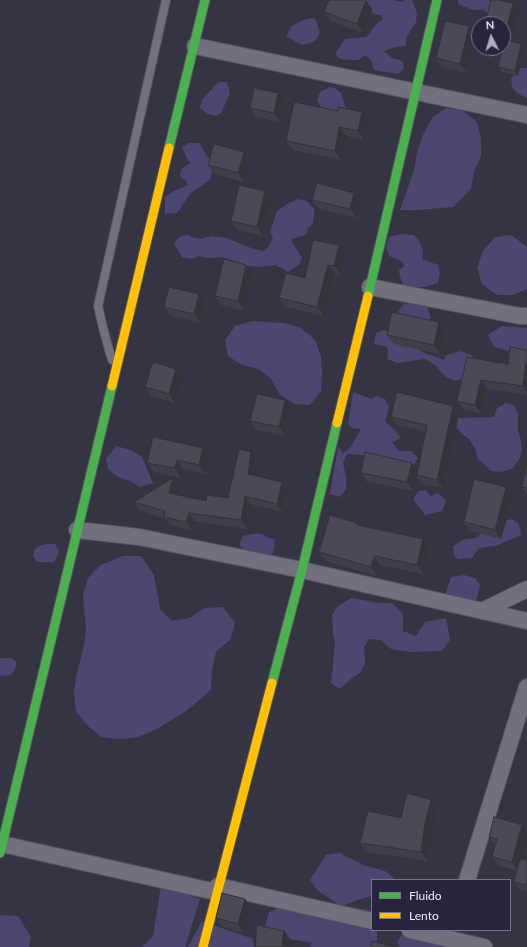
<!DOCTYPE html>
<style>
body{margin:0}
#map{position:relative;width:527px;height:947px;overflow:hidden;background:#353442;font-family:Lato,sans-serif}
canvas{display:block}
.legend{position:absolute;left:371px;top:879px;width:140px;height:52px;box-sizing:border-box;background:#27243d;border:1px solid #76748a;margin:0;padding:5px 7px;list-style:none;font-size:12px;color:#ececfd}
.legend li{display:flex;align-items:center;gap:8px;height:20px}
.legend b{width:20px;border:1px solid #76748a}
.north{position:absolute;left:471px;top:16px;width:40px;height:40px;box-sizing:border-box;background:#27243d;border:1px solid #76748a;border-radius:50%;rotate:355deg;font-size:11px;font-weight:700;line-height:16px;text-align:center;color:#ececfd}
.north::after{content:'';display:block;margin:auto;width:14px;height:18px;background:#acacbc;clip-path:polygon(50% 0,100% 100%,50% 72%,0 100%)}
</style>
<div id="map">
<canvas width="527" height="947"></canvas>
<ul class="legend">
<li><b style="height:5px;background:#4caf50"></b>Fluido</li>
<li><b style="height:5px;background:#ffc107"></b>Lento</li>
</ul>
<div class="north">N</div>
</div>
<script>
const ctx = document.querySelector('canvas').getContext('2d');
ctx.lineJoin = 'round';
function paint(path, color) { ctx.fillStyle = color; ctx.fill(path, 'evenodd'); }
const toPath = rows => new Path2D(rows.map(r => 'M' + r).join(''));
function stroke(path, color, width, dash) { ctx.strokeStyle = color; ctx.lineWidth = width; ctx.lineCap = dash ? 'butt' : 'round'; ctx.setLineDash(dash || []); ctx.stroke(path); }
const green = toPath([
 [356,0,394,0,401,2,405,0,412,0,417,13,416,22,406,38,406,46,395,47,384,51,392,58,403,61,404,69,398,74,374,70,371,60,365,55,358,60,350,60,341,59,335,54,345,39,366,37,370,33,376,24,383,19,381,15,373,14,370,6],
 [458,0,489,0,495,2,488,14,483,9,473,10,458,4],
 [315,18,320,32,317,39,313,42,302,45,286,36,292,26,306,19],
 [521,68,527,68,527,98,517,93,512,87,511,78],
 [218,82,227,82,230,94,221,113,216,116,208,114,200,108,202,100],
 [330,87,335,88,341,93,346,109,344,114,323,109,318,103,317,99,321,91],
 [446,108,463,111,477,122,481,138,481,156,474,172,471,189,453,207,417,210,400,210,414,170,417,152,423,135,432,118],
 [189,143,199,143,209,159,213,160,211,179,190,194,177,213,165,214,165,197,174,191,188,185,186,180,182,179,180,174,182,168,191,163,187,159,182,147],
 [298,199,307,201,314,209,314,214,313,223,308,228,306,235,292,239,292,242,302,258,300,264,288,272,276,265,258,267,243,265,229,259,220,257,208,258,198,256,193,259,182,257,174,243,181,236,189,235,191,237,201,239,212,236,227,238,251,248,263,251,269,246,273,238,270,232,277,211,289,203],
 [401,234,414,235,420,242,423,251,422,259,438,265,440,273,438,283,425,287,411,287,403,285,400,277,399,270,404,266,402,261,389,256,386,246,389,237],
 [511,235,527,247,527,289,513,295,497,295,482,284,477,268,483,251,495,237],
 [416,302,426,303,431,318,430,322,396,317,399,310,404,304],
 [252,321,285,323,301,328,315,340,321,356,322,374,321,391,310,405,295,404,280,395,271,379,259,369,242,365,228,356,225,340,235,326],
 [502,326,527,328,527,356,494,347,488,335],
 [384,330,392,334,425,353,444,360,446,355,461,351,471,355,477,361,465,378,455,381,446,377,435,365,425,359,397,363,387,359,388,352,387,347,374,344,376,333],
 [353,392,371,399,377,396,385,399,389,407,385,422,395,430,401,438,392,442,399,451,411,451,418,458,414,465,390,461,377,456,347,454,343,463,346,477,346,489,340,497,330,494,338,446,343,453,350,448,361,429,352,428,348,425],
 [506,403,514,405,518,414,518,431,521,440,522,449,520,458,512,469,500,472,491,471,477,458,476,450,469,439,462,434,455,426,457,418,494,417,497,408],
 [116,446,131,450,142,457,153,483,140,487,130,481,118,477,108,469,106,459],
 [426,490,430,496,438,493,446,501,442,511,425,515,413,499,419,491],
 [512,519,519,524,521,535,495,546,479,548,472,558,458,559,454,555,453,546,465,539,475,538,499,522],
 [253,534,261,534,275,540,273,553,265,556,244,551,239,544,243,536],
 [46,544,55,544,59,550,58,555,54,562,37,562,33,556,34,550,39,546],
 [123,556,141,556,154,575,160,609,172,621,189,618,205,608,223,607,235,623,230,640,216,652,212,671,211,690,185,712,155,730,138,737,120,739,102,737,89,727,76,712,74,694,76,678,84,645,86,630,83,595,88,578,101,565],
 [464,575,475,578,480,585,476,601,445,595,451,577],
 [351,598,380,603,392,603,403,614,403,631,416,636,425,622,446,618,450,640,442,651,411,652,391,649,381,640,369,639,364,648,365,663,360,673,352,678,340,689,331,683,335,644,333,634,332,615,338,606],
 [3,658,12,658,17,663,15,669,11,675,0,676,0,659],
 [340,853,363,865,385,871,396,880,372,880,372,896,360,899,343,906,372,911,372,930,377,930,377,940,375,947,310,947,312,943,263,934,269,912,304,898,326,905,341,906,318,891,310,880,326,855],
 [161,886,200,899,185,947,142,947,153,936],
 [0,915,18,916,31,937,29,947,0,947],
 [202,921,253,939,254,947,188,947],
 [405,930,449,939,445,947,400,947,397,942]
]);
const lane = toPath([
 [112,360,104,332,98,306,166,0]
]);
const street = toPath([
 [195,46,527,115],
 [370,287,520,316,527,316],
 [77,530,139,537,302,570,527,621],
 [482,611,527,589],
 [2,844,216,892],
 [467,880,527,687],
 [218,886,372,921],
 [410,930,484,947]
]);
const fast = toPath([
 [169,148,205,0],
 [368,296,437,0],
 [272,683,302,570,337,423],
 [0,853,112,386]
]);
const slow = toPath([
 [112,386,169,148],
 [337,423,368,296],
 [203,947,272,683]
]);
const wall = toPath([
 [372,9,363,33,331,21,324,12],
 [519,12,512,40,503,37,503,24],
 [475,35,467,73,442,67,436,58],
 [521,44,525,49,518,76,502,72,498,67],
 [284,102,280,122,256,117,250,108],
 [338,111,362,112,368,121,364,140,346,136,341,160,293,150,286,141],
 [244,152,250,161,244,182,214,174,208,165],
 [265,191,271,200,263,236,237,230,231,221],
 [354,193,361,202,357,218,319,209,312,200],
 [339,245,345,254,341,275,335,274,324,316,285,307,279,298,305,278],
 [253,274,244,311,221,305,215,296],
 [205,303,201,323,171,316,164,307],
 [445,331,440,354,394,344,387,335],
 [527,350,527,395,487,389,482,414,464,410,457,401,467,357,508,365],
 [183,378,175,403,151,396,145,387],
 [453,406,459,414,443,488,422,484,417,476,414,491,367,482,361,473,412,463,417,471,426,432,397,425,391,417],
 [291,410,285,436,257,430,250,421],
 [251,452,257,460,254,475,282,482,288,490,282,512,250,504,247,529,194,521,192,530,170,525,164,518,139,510,134,502,173,478,179,487,177,495,206,501,228,498],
 [209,457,206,474,183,469,181,478,154,472,147,463],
 [527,467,527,495,522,487],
 [506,487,513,496,501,539,470,531,464,522],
 [359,525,423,539,429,548,424,574,380,565,377,576,326,561,319,552],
 [431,800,438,809,432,833,428,861,366,852,360,843],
 [494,817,522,859,527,860,527,892,520,890,514,882,517,871,499,866,492,857,495,846,489,837],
 [245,899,251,908,244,933,222,927,216,918]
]);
const shadedWall = toPath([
 [366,0,372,9,363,33,357,24],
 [513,3,519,12,512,40,506,31],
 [469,26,475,35,467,73,460,64],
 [521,44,525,49,518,76,515,71],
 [278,93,284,102,280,122,274,113],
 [362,112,368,121,364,140,358,131],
 [339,127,346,136,341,160,335,151],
 [244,152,250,161,244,182,238,173],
 [265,191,271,200,263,236,257,227],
 [354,193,361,202,357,218,350,209],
 [339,245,345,254,341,275,334,266],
 [246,265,253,274,244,311,238,301],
 [328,265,335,274,324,316,317,307],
 [199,294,205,303,201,323,194,314],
 [439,322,445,331,440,354,434,345],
 [527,358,527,392,523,386],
 [176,369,183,378,175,403,169,394],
 [481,380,487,389,482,414,475,405],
 [285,400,291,410,285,436,279,427],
 [453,406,459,414,443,488,437,480],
 [203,448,209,457,206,474,199,465],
 [251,452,257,460,254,482,248,474],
 [177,460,183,469,181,478,175,468],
 [412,463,418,472,414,491,407,482],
 [173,478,179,487,175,502,169,493],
 [282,482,288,490,282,512,277,504],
 [506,487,513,496,501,539,495,530],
 [245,496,250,504,247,529,241,520],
 [189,513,194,521,192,530,186,522],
 [423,539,429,548,424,574,417,565],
 [374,556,380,565,377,576,371,567],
 [431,800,438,809,432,833,428,861,421,852,425,823],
 [522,825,527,832,527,838,519,871,512,862],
 [245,899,251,908,244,933,238,924],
 [284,931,291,940,290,947,282,947]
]);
const building = toPath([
 [329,0,366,0,357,24,324,12,329,0],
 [491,0,499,0,513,3,506,31,503,30,503,24,485,24,491,0],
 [445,21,469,26,460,64,436,58,445,21],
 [505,40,521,44,515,71,498,67,505,40],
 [254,88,278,93,274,113,250,108,254,88],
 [294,102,338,111,338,107,362,112,358,131,339,127,335,151,286,141,294,102],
 [214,144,244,152,238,173,208,165,214,144],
 [317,183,354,193,350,209,312,200,317,183],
 [239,185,265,191,257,227,231,221,239,185],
 [313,240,339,245,334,266,328,265,317,307,279,298,286,273,305,278,313,240],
 [224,259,246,265,238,301,215,296,224,259],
 [169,287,199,294,194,314,164,307,169,287],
 [392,312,439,322,434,345,387,335,392,312],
 [510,347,527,350,527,358,523,386,481,380,475,405,457,401,467,357,500,363,501,362,508,365,510,347],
 [153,362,176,369,169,394,145,387,153,362],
 [397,392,453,406,437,480,417,475,427,425,391,417,397,392],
 [257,394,285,400,279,427,250,421,257,394],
 [153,437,203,448,199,465,177,460,175,468,147,463,153,437],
 [239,449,251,452,248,474,282,482,277,504,245,496,241,520,189,513,186,522,164,517,165,511,134,502,173,478,169,493,206,501,207,495,228,498,239,449],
 [365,452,412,463,407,482,361,473,365,452],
 [526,467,527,467,527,488,522,487,526,467],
 [474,479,506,487,495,530,464,522,474,479],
 [330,515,357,523,357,525,423,539,417,565,374,556,371,567,319,552,330,515],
 [407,793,431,800,425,823,421,852,360,843,368,811,401,818,407,793],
 [494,817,522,825,512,862,492,857,497,839,489,837,494,817],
 [520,859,527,860,527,885,514,882,520,859],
 [222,893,245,899,238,924,216,918,222,893],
 [257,925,284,931,282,947,255,947,257,925],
 [372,941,394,947,371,947,372,941]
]);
paint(green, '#4b4770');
stroke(lane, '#54525f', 10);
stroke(street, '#54525f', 18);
stroke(fast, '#54525f', 11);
stroke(slow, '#54525f', 11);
stroke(lane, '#71707c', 8);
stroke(street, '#71707c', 16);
stroke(fast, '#4caf50', 9);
stroke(slow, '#ffc107', 9);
paint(wall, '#403f49');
paint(shadedWall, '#34333c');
paint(building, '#4a4955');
stroke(building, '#34333c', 1);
</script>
